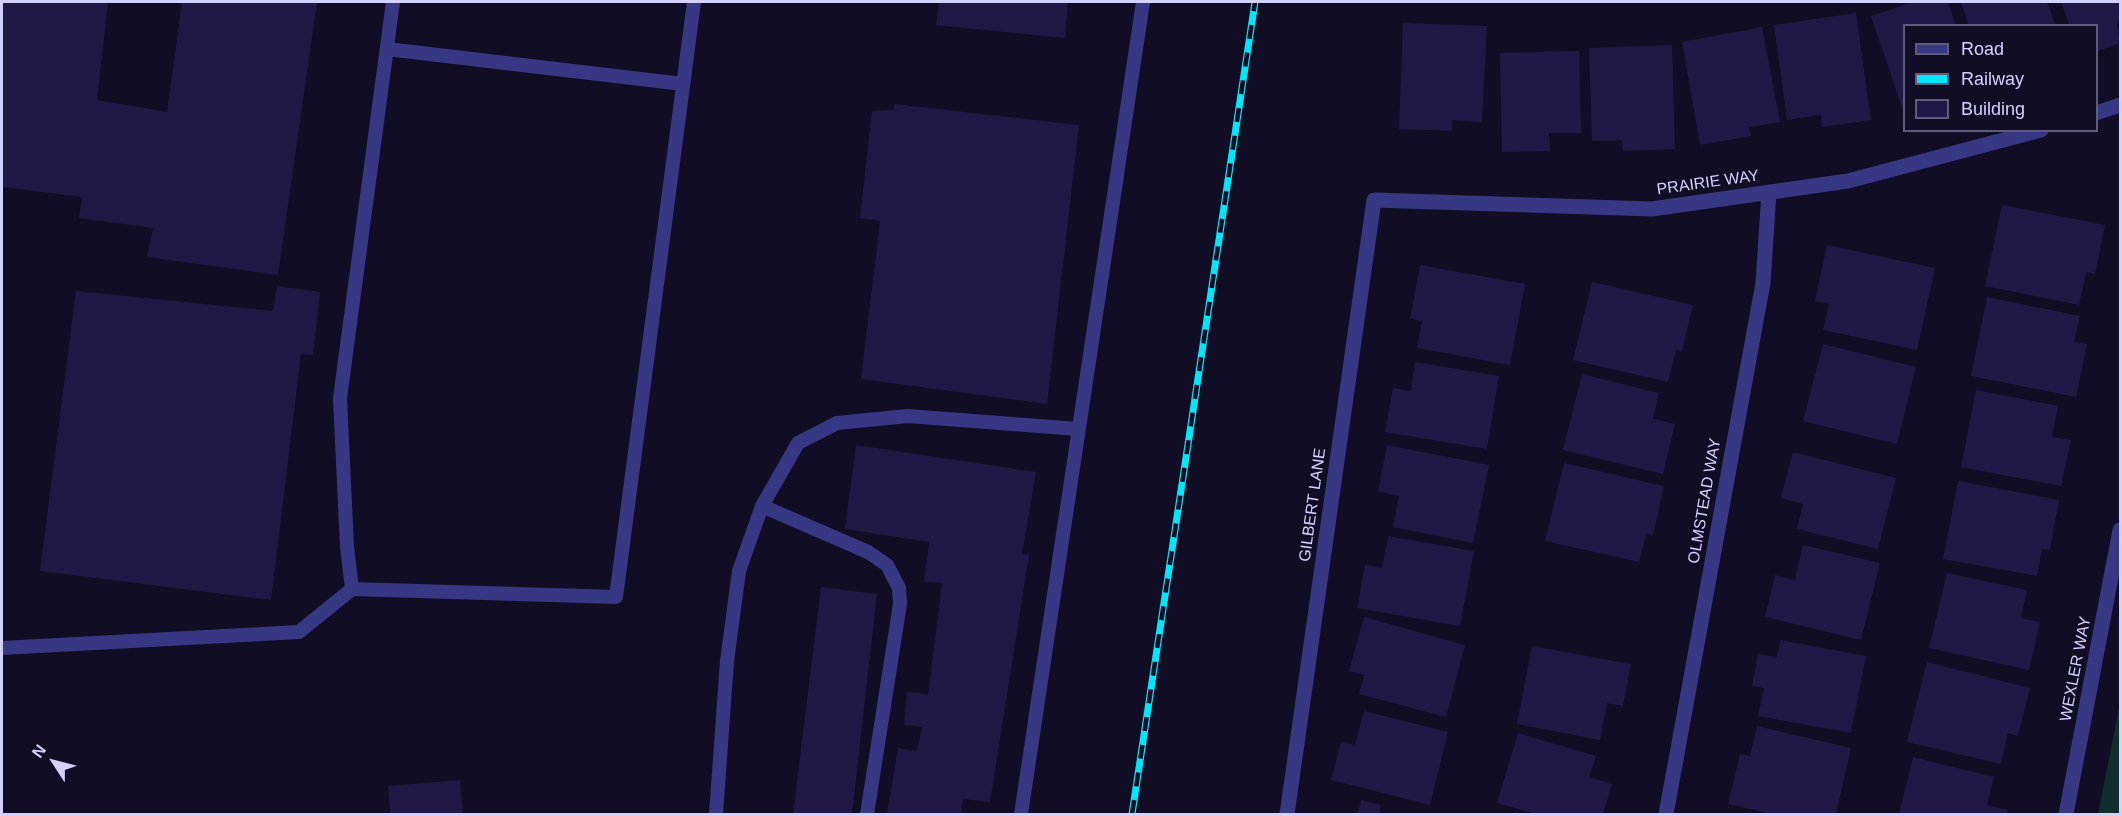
<!DOCTYPE html>
<style>
body{margin:0}
#map{position:relative;width:2122px;height:816px;overflow:hidden;background:#110d24;font-family:Helvetica,sans-serif}
canvas{display:block}
.frame{position:absolute;inset:0;border:3px solid #d4d0ff;pointer-events:none}
.legend{position:absolute;left:1903px;top:24px;width:195px;height:108px;box-sizing:border-box;background:#110d24;border:2px solid #5f5b7c;margin:0;padding:8px 10px;list-style:none;font-size:18px;color:#d4d0ff}
.legend li{display:flex;align-items:center;gap:12px;height:30px}
.legend b{width:30px;border:2px solid #5f5b7c}
.north{position:absolute;left:24px;top:732px;width:60px;height:60px;-webkit-text-stroke:4px #110d24;paint-order:stroke;rotate:306deg;font-size:16px;font-weight:700;line-height:24px;text-align:center;color:#d4d0ff}
.north::after{content:'';display:block;margin:auto;width:21px;height:27px;background:#d4d0ff;clip-path:polygon(50% 0,100% 100%,50% 72%,0 100%)}
</style>
<div id="map">
<canvas width="2122" height="816"></canvas>
<div class="frame"></div>
<ul class="legend">
<li><b style="height:8px;background:#383784"></b>Road</li>
<li><b style="height:8px;background:#00e7fb"></b>Railway</li>
<li><b style="height:16px;background:#211945"></b>Building</li>
</ul>
<div class="north">N</div>
</div>
<script>
const ctx = document.querySelector('canvas').getContext('2d');
ctx.lineJoin = 'round';
function paint(path, color) { ctx.fillStyle = color; ctx.fill(path, 'evenodd'); }
const toPath = rows => new Path2D(rows.map(r => 'M' + r).join(''));
function stroke(path, color, width, dash) { ctx.strokeStyle = color; ctx.lineWidth = width; ctx.lineCap = dash ? 'butt' : 'round'; ctx.setLineDash(dash || []); ctx.stroke(path); }
function drawText(font, color, halo, rows, align = 'center') {
  ctx.font = font + ' Helvetica,sans-serif'; ctx.lineWidth = 4.5; ctx.setLineDash([]); ctx.textBaseline = 'middle'; ctx.strokeStyle = halo; ctx.fillStyle = color; for (const [text, x, y, turn = 0] of rows) {
    ctx.save(); ctx.translate(x, y); ctx.rotate((+turn || 0) * Math.PI / 180); ctx.textAlign = isNaN(turn) ? turn : align; if (halo) ctx.strokeText(text, 0, 0); ctx.fillText(text, 0, 0); ctx.restore();
  }
}
const green = toPath([
 [2120,703,2120,814,2098,814]
]);
const building = toPath([
 [2,2,108,2,97,100,167,112,182,2,317,2,278,275,147,257,153,228,79,218,82,197,2,187],
 [939,2,1068,2,1065,38,936,25],
 [1913,2,1948,2,1956,26,1904,26,1903,110,1871,16],
 [1961,2,2047,2,2056,26,1969,26],
 [2061,2,2120,2,2120,22,2117,23,2120,43,2096,52,2096,26,2070,26],
 [1856,13,1871,120,1822,127,1821,115,1787,120,1774,25],
 [1403,23,1487,26,1482,122,1452,120,1452,131,1399,129],
 [1762,27,1780,122,1749,127,1751,136,1700,145,1682,42],
 [1672,45,1675,149,1623,151,1622,140,1592,141,1589,48],
 [1579,51,1581,133,1549,133,1550,151,1502,152,1500,53],
 [894,104,1079,125,1047,404,861,379,880,221,860,218,872,111,894,110],
 [2002,205,2105,225,2095,274,2086,272,2079,305,1985,286],
 [1827,245,1935,268,1917,350,1823,330,1829,304,1815,301],
 [1420,265,1525,284,1510,365,1417,348,1422,321,1410,319],
 [1592,282,1693,305,1682,351,1676,350,1668,382,1573,360],
 [277,286,320,292,313,355,301,354,271,600,40,571,76,291,273,311],
 [1987,297,2080,316,2074,342,2087,344,2076,397,1971,376],
 [1823,344,1916,367,1897,444,1803,421],
 [1415,362,1499,376,1487,449,1385,432,1393,388,1411,391],
 [1582,374,1659,393,1653,419,1675,424,1663,474,1563,450],
 [1976,390,2058,406,2052,437,2071,440,2061,486,1961,467],
 [856,445,1036,472,1022,554,1029,555,990,802,963,799,961,814,887,814,898,748,917,751,922,727,904,725,907,692,928,694,942,583,924,582,929,542,845,529],
 [1387,445,1489,465,1473,543,1393,527,1399,496,1378,491],
 [1793,452,1896,478,1878,549,1797,529,1803,504,1781,498],
 [1564,463,1664,486,1653,535,1646,534,1639,562,1545,541],
 [1958,481,2059,500,2050,550,2042,549,2037,576,1943,559],
 [1388,536,1474,551,1460,626,1357,608,1365,565,1382,568],
 [1803,545,1880,563,1861,640,1765,617,1775,575,1795,580],
 [1947,573,2027,590,2021,618,2040,622,2029,670,1929,648],
 [821,587,877,594,852,814,793,814],
 [1364,617,1465,645,1446,717,1359,694,1364,675,1349,671],
 [1780,640,1866,656,1851,733,1758,716,1764,688,1752,686,1758,654,1777,657],
 [1532,646,1631,664,1623,706,1607,703,1600,740,1517,724],
 [1927,662,2030,688,2018,736,2008,733,2001,764,1907,742],
 [1364,711,1448,732,1430,805,1331,780,1341,742,1355,745],
 [1757,726,1851,748,1836,814,1772,814,1728,804,1740,754,1750,756],
 [1518,733,1596,756,1589,777,1612,784,1603,814,1537,814,1497,803],
 [1913,757,1994,777,1987,805,2008,810,2007,814,1899,814],
 [460,780,463,814,390,814,388,786],
 [1361,800,1381,805,1379,814,1358,814]
]);
const lane = toPath([
 [393,2,340,398,347,547,352,589,616,597,694,2],
 [387,49,683,84],
 [762,506,868,552,887,565,899,588,900,604,867,814],
 [2,648,299,632,352,589],
 [716,814,727,661,739,571,762,506,798,443,837,423,908,416,1078,429],
 [1021,814,1143,2]
]);
const street = toPath([
 [2096,113,2120,105],
 [1287,814,1374,200,1652,209,1848,181,2041,130],
 [1666,814,1763,283,1769,192],
 [2066,814,2120,530]
]);
const rail = toPath([
 [1132,814,1255,2]
]);
const streetNames = [
 ["PRAIRIE WAY",1708,183,-8],
 ["OLMSTEAD WAY",1705,501,-80],
 ["GILBERT LANE",1313,505,-82],
 ["WEXLER WAY",2076,669,-79]
];
paint(green, '#102e2c');
paint(building, '#211945');
stroke(lane, '#383784', 14);
stroke(street, '#383784', 15);
stroke(rail, '#00e7fb', 7);
stroke(rail, '#110d24', 4.5, [14]);
drawText('16px', '#d4d0ff', '#110d24', streetNames);
</script>
